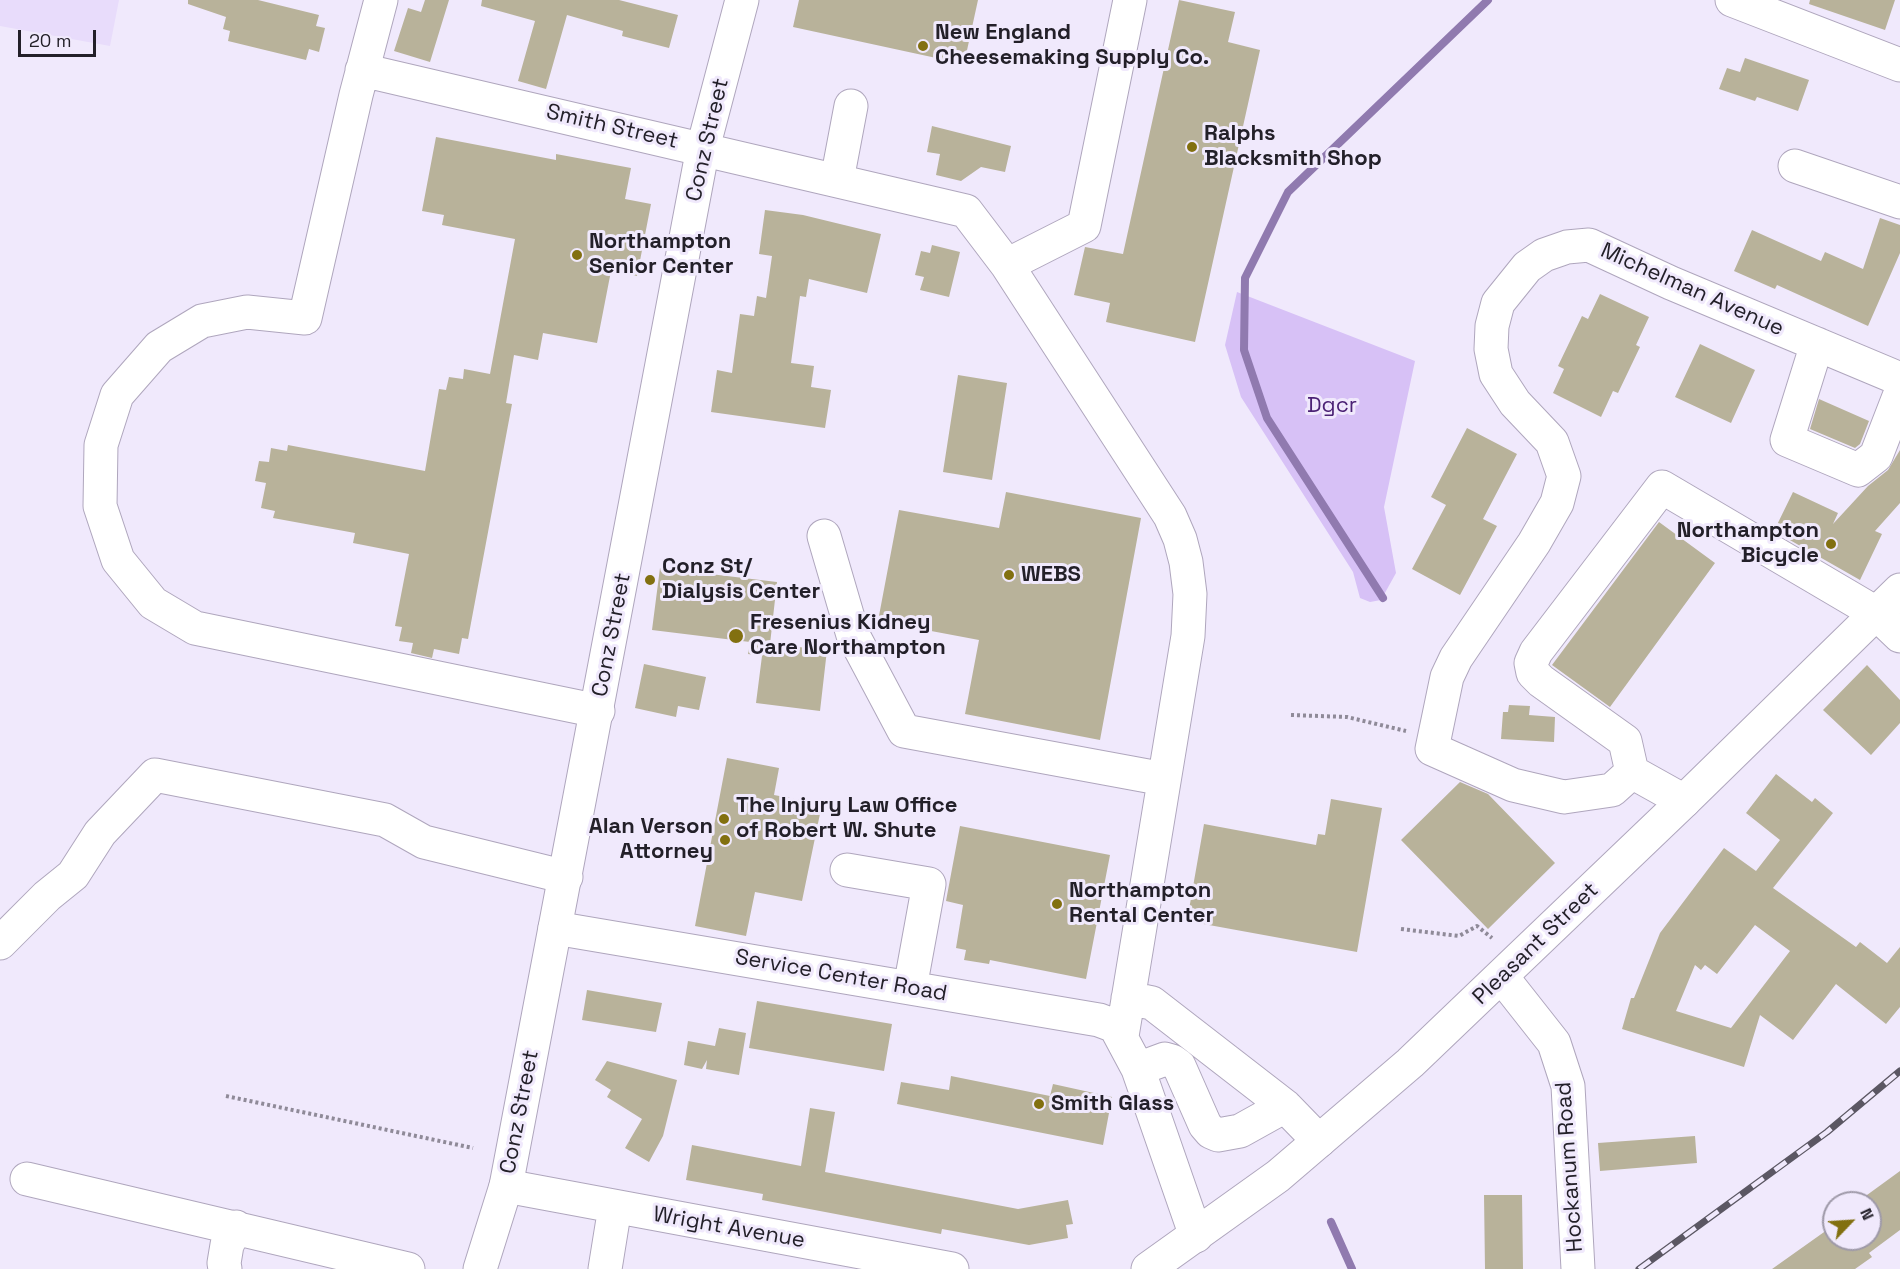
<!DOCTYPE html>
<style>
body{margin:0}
#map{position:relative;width:1900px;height:1269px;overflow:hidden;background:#f0e9fc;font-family:"Space Grotesk",sans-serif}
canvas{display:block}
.north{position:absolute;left:1822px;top:1191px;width:60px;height:60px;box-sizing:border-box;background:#f0e9fc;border:2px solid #9e99a8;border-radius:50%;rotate:65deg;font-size:16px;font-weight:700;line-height:24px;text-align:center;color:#232029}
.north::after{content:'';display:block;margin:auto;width:21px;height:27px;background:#827010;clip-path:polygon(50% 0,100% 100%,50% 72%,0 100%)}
.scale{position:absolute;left:18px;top:30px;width:78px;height:27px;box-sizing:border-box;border:3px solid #232029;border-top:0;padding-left:8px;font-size:18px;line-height:21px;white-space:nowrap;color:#232029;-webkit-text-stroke:4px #f0e9fc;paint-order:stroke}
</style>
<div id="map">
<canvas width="1900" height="1269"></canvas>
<div class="north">N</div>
<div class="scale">20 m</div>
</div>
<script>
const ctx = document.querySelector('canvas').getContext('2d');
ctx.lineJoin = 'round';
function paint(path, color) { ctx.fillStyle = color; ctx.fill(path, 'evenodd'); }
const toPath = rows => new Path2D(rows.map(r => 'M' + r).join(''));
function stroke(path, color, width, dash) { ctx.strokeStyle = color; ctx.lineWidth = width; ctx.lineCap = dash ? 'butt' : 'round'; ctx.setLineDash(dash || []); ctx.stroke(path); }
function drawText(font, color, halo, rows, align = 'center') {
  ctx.font = font + ' "Space Grotesk",sans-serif'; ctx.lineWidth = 6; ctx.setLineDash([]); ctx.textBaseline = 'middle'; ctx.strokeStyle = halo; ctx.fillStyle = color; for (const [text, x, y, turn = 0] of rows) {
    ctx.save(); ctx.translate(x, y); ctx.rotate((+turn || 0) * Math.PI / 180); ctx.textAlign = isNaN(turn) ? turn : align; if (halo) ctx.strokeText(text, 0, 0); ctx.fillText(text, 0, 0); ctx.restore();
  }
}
const built = toPath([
 [0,0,119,0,110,46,0,26]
]);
const green = toPath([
 [1237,292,1415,361,1384,507,1396,573,1381,600,1370,602,1360,598,1353,572,1241,397,1225,345]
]);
const stream = toPath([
 [1383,598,1267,418,1244,350,1245,278,1288,192,1488,0],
 [1331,1222,1352,1269]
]);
const building = toPath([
 [188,0,258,0,319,15,316,26,325,28,319,52,309,49,306,60,228,41,230,31,223,29,226,17,188,4],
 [425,0,449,0,430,62,394,51,408,8,421,12],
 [482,0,619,0,678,15,669,48,622,36,623,31,567,15,546,89,518,81,535,21,481,6],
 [799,0,978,0,964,64,793,27],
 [1179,0,1235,12,1228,42,1260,50,1195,342,1106,322,1110,303,1074,295,1085,247,1123,254],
 [1810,0,1895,0,1885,30,1809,4],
 [1745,58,1809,80,1798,111,1757,97,1755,101,1719,89,1727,68,1740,72],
 [932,126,1011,146,1005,172,981,167,961,181,936,175,940,154,927,152],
 [436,137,556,160,556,154,631,168,625,199,651,204,637,276,611,271,597,343,543,333,538,360,514,355,506,403,512,404,468,639,462,638,459,654,434,649,432,658,411,653,413,643,399,641,402,627,395,626,409,554,353,543,355,533,273,518,275,511,261,508,266,483,255,481,259,461,269,462,271,448,287,451,288,445,425,471,439,389,446,390,449,377,463,379,464,369,490,374,515,239,442,225,444,215,422,211],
 [765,210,803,215,881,234,867,293,809,279,806,297,800,296,791,363,814,366,811,387,831,390,825,428,711,412,717,370,732,373,740,314,754,316,757,296,766,298,772,256,759,254],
 [1880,218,1900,225,1900,253,1868,326,1777,285,1775,289,1734,271,1752,230,1821,261,1825,252,1863,269],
 [932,245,960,252,949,297,920,290,924,277,915,275,921,251,930,253],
 [1600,294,1649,317,1636,345,1640,347,1618,393,1613,391,1601,417,1553,393,1564,369,1558,366,1582,316,1588,319],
 [1700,344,1755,370,1731,423,1675,397],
 [958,375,1007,383,992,480,943,472],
 [1819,399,1869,421,1860,444,1855,448,1810,429],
 [1467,428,1517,454,1483,519,1497,526,1460,595,1412,569,1446,505,1431,497],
 [1900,450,1900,503,1875,531,1882,534,1860,580,1774,531,1793,492,1838,513,1833,524,1868,486,1888,470],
 [1006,492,1141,518,1100,740,965,714,979,640,878,621,899,510,999,528],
 [1659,522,1715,563,1610,707,1552,665],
 [660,568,777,582,770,644,827,650,820,711,756,703,762,656,748,654,750,642,652,630],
 [644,664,706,677,699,710,678,706,676,717,635,708],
 [1867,665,1900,700,1900,723,1871,755,1823,710],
 [1509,705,1530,706,1529,715,1555,717,1554,742,1501,739,1503,712,1508,712],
 [727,758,779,768,774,795,822,804,802,901,755,892,746,936,695,926],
 [1776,774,1812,802,1815,798,1833,813,1773,888,1856,947,1860,942,1887,963,1900,947,1900,1007,1886,1024,1836,984,1793,1040,1760,1015,1744,1067,1622,1029,1631,998,1634,998,1660,933,1724,848,1756,871,1780,840,1746,813],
 [1755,925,1790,951,1731,1028,1676,1011,1695,965,1701,970,1705,965,1717,974],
 [1460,782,1488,794,1555,863,1488,929,1401,840],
 [1331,799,1382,808,1357,952,1187,921,1204,824,1316,845,1318,834,1325,835],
 [960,826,1110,855,1086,979,990,960,989,964,964,960,966,950,956,948,963,905,946,901],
 [587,990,662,1003,656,1032,582,1020],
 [757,1001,892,1024,884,1071,749,1048],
 [719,1028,746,1033,739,1075,706,1069,707,1060,702,1069,684,1065,688,1041,715,1046],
 [607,1061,677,1080,663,1136,649,1162,625,1148,642,1119,607,1097,611,1090,595,1080],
 [951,1076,1050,1096,1053,1084,1112,1097,1103,1145,897,1104,901,1082,949,1090],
 [810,1108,835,1112,825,1172,1018,1209,1068,1200,1073,1224,1066,1225,1068,1238,1029,1245,942,1229,941,1234,762,1200,763,1194,686,1180,692,1145,801,1166],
 [1695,1136,1697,1163,1600,1171,1598,1143],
 [1900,1171,1900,1230,1869,1253,1872,1257,1855,1269,1772,1269,1834,1225,1834,1239,1870,1239,1870,1203,1856,1203],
 [1484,1195,1522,1195,1523,1269,1485,1269]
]);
const path = toPath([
 [1291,715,1347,717,1406,731],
 [1401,929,1459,936,1477,926,1492,938],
 [226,1096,473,1148]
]);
const minor = toPath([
 [381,0,356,95,305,318,247,312,202,321,159,347,117,395,101,445,100,506,118,560,153,603,195,628,598,711],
 [1732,0,1900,65],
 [362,70,966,211,1007,265,1170,516,1180,539,1186,562,1190,594,1188,636,1122,1036],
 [1795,166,1900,202],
 [837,180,851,106],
 [1007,265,1084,226,1130,0],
 [1817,344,1787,440,1858,470,1876,456,1900,394],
 [824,536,853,635,904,731,1164,779],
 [1632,772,1625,741,1541,681,1533,673,1531,663,1536,652,1662,487,1876,613,1900,636],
 [1684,801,1632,772,1612,790,1564,797,1513,785,1432,749,1447,677,1456,658,1534,543,1557,503,1564,476,1552,442,1515,403,1496,374,1491,349,1492,326,1498,303,1527,267,1544,255,1567,247,1589,245,1671,283,1900,379],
 [847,870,929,884,910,988],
 [555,928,1099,1020,1115,1026,1138,1069,1196,1236],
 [0,943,47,896,73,875,100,833,155,775,385,820,424,842,566,877],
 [1502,977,1554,1043,1568,1086,1578,1269],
 [1128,998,1152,1003,1285,1106,1319,1141],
 [1138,1069,1165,1059,1172,1061,1179,1066,1205,1125,1211,1132,1218,1135,1240,1131,1285,1106],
 [27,1179,408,1269],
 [506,1186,952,1269],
 [225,1269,224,1263,227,1245,236,1227],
 [605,1269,615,1207]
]);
const major = toPath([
 [480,1269,506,1186,703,148,742,0],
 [1148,1269,1278,1176,1410,1063,1684,801,1900,590]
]);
const rail = toPath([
 [1639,1269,1827,1132,1900,1071]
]);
const markers = [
 [923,46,6,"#827010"],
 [1192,147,6,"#827010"],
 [577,255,6,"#827010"],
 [1831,544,6,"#827010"],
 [1009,575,6,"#827010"],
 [650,580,6,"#827010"],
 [736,636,8,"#827010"],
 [724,819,6,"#827010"],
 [725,840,6,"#827010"],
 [1057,904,6,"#827010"],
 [1039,1104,6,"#827010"]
];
const poiNames = [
 ["New England",935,33],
 ["Cheesemaking Supply Co.",935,58],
 ["Ralphs",1204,134],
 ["Blacksmith Shop",1204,159],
 ["Northampton",589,242],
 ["Senior Center",589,267],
 ["Northampton",1819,531,"right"],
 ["Bicycle",1819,556,"right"],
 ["Conz St/",662,567],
 ["Dialysis Center",662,592],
 ["WEBS",1021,575],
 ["Fresenius Kidney",750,623],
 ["Care Northampton",750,648],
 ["The Injury Law Office",736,806],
 ["of Robert W. Shute",736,831],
 ["Alan Verson",713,827,"right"],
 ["Attorney",713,852,"right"],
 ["Northampton",1069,891],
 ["Rental Center",1069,916],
 ["Smith Glass",1051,1104]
];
const streetNames = [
 ["Smith Street",612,127,13],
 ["Conz Street",708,140,-77],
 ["Michelman Avenue",1692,290,24],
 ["Conz Street",612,635,-79],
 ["Pleasant Street",1536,944,-44],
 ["Service Center Road",841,976,10],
 ["Conz Street",520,1112,-79],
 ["Hockanum Road",1570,1167,-94],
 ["Wright Avenue",729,1228,10]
];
const parkNames = [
 ["Dgcr",1332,406]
];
paint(built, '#e8dcfb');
paint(green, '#d7c1f6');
stroke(stream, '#907aaf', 8);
paint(building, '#b8b29a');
stroke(minor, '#afa6bd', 35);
stroke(major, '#afa6bd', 35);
stroke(path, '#8f8a98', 4, [3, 3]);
stroke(minor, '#fff', 33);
stroke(major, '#fff', 33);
stroke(rail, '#5b5763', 7);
stroke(rail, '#f0e9fc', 4.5, [14]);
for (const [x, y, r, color] of markers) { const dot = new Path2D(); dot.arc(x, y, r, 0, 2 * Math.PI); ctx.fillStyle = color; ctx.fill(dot); stroke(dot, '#f0e9fc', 2); }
drawText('bold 22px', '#232029', '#f0e9fc', poiNames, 'left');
drawText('22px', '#232029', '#f0e9fc', streetNames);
drawText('22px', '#4b2275', '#f0e9fc', parkNames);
</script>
